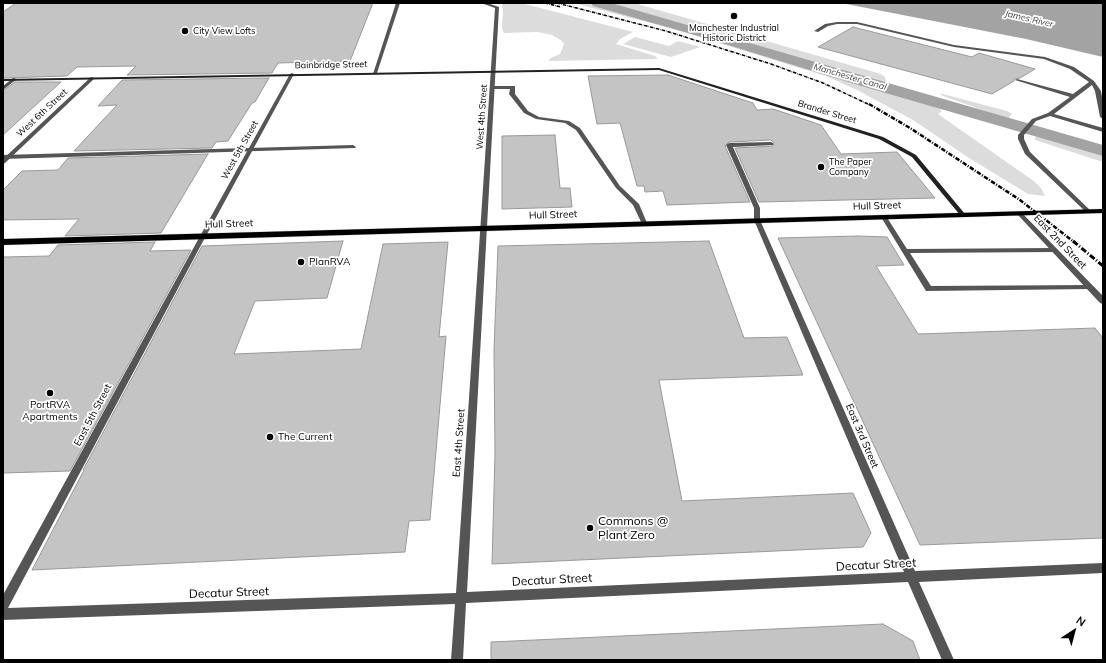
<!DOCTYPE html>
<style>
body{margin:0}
#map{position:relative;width:1106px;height:663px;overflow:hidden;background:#fff;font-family:Mulish,sans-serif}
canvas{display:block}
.frame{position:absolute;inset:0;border:4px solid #000;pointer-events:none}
.north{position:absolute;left:1054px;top:611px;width:40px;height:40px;-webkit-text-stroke:3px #fff;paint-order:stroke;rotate:36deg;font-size:11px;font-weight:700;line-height:16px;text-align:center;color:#000}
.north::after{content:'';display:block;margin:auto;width:14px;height:18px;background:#000;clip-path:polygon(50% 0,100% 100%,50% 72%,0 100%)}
</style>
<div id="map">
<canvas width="1106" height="663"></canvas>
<div class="frame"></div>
<div class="north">N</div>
</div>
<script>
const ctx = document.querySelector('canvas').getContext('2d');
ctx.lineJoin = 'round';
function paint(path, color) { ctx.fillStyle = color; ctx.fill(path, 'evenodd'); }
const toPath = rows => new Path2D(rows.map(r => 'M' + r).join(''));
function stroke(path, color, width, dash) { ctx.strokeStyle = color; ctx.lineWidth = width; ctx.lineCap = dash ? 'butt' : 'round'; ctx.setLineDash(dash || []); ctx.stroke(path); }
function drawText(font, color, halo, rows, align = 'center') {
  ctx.font = font + ' Mulish,sans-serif'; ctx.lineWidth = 3.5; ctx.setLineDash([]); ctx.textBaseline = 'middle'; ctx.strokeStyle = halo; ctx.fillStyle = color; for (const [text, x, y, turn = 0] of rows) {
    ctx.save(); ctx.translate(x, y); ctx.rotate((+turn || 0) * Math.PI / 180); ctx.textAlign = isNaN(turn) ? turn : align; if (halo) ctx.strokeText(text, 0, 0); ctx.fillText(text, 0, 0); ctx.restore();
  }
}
const green = toPath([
 [502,3,521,3,633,32,620,39,616,44,655,56,658,59,548,61,551,58,560,54,564,44,562,41,552,35,538,32,504,33,502,28,503,10],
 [573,3,634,3,881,74,885,77,888,93,908,99,934,104,942,111,938,114,1035,182,1041,188,1045,196,1028,194,969,158,913,120,855,89,826,76,670,28],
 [635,37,669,46,678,41,700,47,671,57,623,44],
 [939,93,1007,111,1012,114,1008,119,1002,117,943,96],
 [1039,134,1103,154,1103,162,1035,140,1035,138]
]);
const water = toPath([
 [841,3,1103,3,1103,57,1026,39]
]);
const canal = toPath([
 [591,3,611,3,1103,145,1103,156,858,85,702,37,593,6,591,3]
]);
const building = toPath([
 [16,3,373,3,350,61,278,63,272,73,127,75,136,66,77,67,67,76,3,78,3,12,16,3],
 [853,27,972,57,979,53,1035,69,1020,78,1014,79,1014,81,992,94,818,47,853,27],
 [668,75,753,103,757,110,773,109,821,125,841,154,897,152,935,198,759,202,735,148,773,146,774,143,771,140,729,142,725,146,750,202,667,205,663,191,645,192,644,186,637,186,620,123,597,124,588,76,668,75],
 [269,78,255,102,252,103,228,141,216,142,212,148,74,151,117,105,98,106,122,80,269,78],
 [15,82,61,82,3,135,3,91,15,82],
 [555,135,560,188,570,188,572,207,502,209,502,136,555,135],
 [208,154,161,233,65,236,79,219,3,220,3,190,22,171,58,170,68,158,208,154],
 [858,236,887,237,904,265,876,266,918,334,1095,328,1103,338,1103,538,920,545,778,238,858,236],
 [343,241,327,298,255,301,234,354,361,349,383,244,448,242,439,337,446,336,430,520,409,521,405,552,32,570,84,470,83,470,202,246,343,241],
 [709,241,744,338,787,337,803,375,659,380,682,501,853,493,871,533,863,547,492,564,495,454,494,350,498,246,709,241],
 [155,242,150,251,191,250,70,471,3,473,3,257,49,256,58,245,155,242],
 [883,624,913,641,920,660,491,660,491,642,883,624]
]);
const lane = toPath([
 [396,3,400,3,377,73,373,74,396,3],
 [837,22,857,22,954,45,1045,57,1074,67,1094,81,1101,91,1103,103,1103,119,1100,117,1095,91,1092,85,1054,114,1103,128,1103,132,1050,116,1036,121,1024,135,1024,139,1030,152,1091,211,1091,213,1087,213,1025,154,1018,139,1018,135,1032,119,1048,113,1070,97,1015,80,1017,79,1073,94,1089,82,1070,69,1044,59,954,47,857,24,837,24,828,26,818,32,814,31,825,24,837,22],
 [13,78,17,79,3,90,3,86,13,78],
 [491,86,515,86,515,94,528,111,539,117,569,121,580,128,620,186,639,204,647,223,646,224,642,224,633,205,616,188,576,130,565,123,536,119,524,113,509,94,510,89,493,89,491,88,491,86],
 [771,142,773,143,773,145,733,147,760,208,760,220,757,222,754,220,754,208,726,145,729,143,771,142],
 [353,145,356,147,355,148,3,159,3,155,353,145],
 [884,215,886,216,907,249,1054,248,1058,250,1054,252,910,253,931,286,1090,285,1094,287,1090,289,926,291,881,217,884,215]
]);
const street = toPath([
 [481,3,487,3,499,7,467,592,904,572,754,220,757,218,760,220,915,571,1103,563,1103,573,919,582,954,660,942,660,908,582,466,603,463,660,451,660,455,604,3,620,3,595,194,247,290,74,292,73,294,74,200,247,8,608,456,593,495,8,481,3],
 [91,77,95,78,5,163,3,164,3,159,91,77],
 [1020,212,1022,213,1103,296,1103,304,1100,303,1018,215,1018,213,1020,212]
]);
const secondary = toPath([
 [659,68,883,137,916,155,965,214,964,215,960,215,912,157,879,139,659,70,3,81,3,79,659,68]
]);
const primary = toPath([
 [1103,209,1103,213,3,245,3,239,1103,209]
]);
const railFar2 = toPath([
 [545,3,561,7],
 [557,3,666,31,771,64,823,83,870,105]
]);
const railFar1 = toPath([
 [869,104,910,128,1020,200,1074,242]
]);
const rail = toPath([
 [1073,241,1103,266]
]);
const markers = [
 [734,16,4,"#000"],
 [185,31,4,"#000"],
 [821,167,4,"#000"],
 [301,262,4,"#000"],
 [50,393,4,"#000"],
 [270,437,4,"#000"],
 [590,528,4,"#000"]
];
const farWaternames = [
 ["James River",1029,19,13],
 ["Manchester Canal",850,77,16]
];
const farPoinames = [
 ["Manchester Industrial",734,28,"center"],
 ["Historic District",734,38,"center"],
 ["City View Lofts",193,31],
 ["The Paper",829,162],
 ["Company",829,172]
];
const farStreetnames = [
 ["Bainbridge Street",331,65,-1],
 ["Brander Street",827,112,17],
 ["West 6th Street",42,113,-43],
 ["West 4th Street",482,117,-86],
 ["West 5th Street",240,150,-61]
];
const streetNames = [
 ["Hull Street",877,206,-2],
 ["Hull Street",553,215,-2],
 ["Hull Street",229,224,-2],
 ["East 2nd Street",1060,242,46],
 ["East 5th Street",93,415,-62],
 ["East 3rd Street",862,436,67],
 ["East 4th Street",459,443,-86]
];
const poiNames = [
 ["PlanRVA",309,262],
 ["PortRVA",50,405,"center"],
 ["Apartments",50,417,"center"],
 ["The Current",278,437]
];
const nearPoinames = [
 ["Commons @",598,521],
 ["Plant Zero",598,535]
];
const nearStreetnames = [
 ["Decatur Street",876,565,-3],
 ["Decatur Street",552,580,-3],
 ["Decatur Street",229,593,-2]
];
paint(green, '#dcdcdc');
paint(water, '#a3a3a3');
paint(canal, '#a3a3a3');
paint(building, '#c4c4c4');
stroke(building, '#999', 1);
stroke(primary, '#dbdbdb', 1);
paint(lane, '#555');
paint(street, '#555');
paint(secondary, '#222');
paint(primary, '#000');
stroke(railFar2, '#000', 1.5, [3.5, 1, 0.5, 1]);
stroke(railFar1, '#000', 2.5, [4.5, 1.5, 1, 1.5]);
stroke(rail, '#000', 3, [6, 2, 1, 2]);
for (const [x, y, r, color] of markers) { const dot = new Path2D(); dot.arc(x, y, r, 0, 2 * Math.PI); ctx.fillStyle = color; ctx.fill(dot); stroke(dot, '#fff', 1.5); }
drawText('italic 9px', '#444', '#fff', farWaternames);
drawText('9px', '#000', '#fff', farPoinames, 'left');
drawText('9px', '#000', '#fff', farStreetnames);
drawText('10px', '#000', '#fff', streetNames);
drawText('10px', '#000', '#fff', poiNames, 'left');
drawText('12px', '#000', '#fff', nearPoinames, 'left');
drawText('12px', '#000', '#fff', nearStreetnames);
</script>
